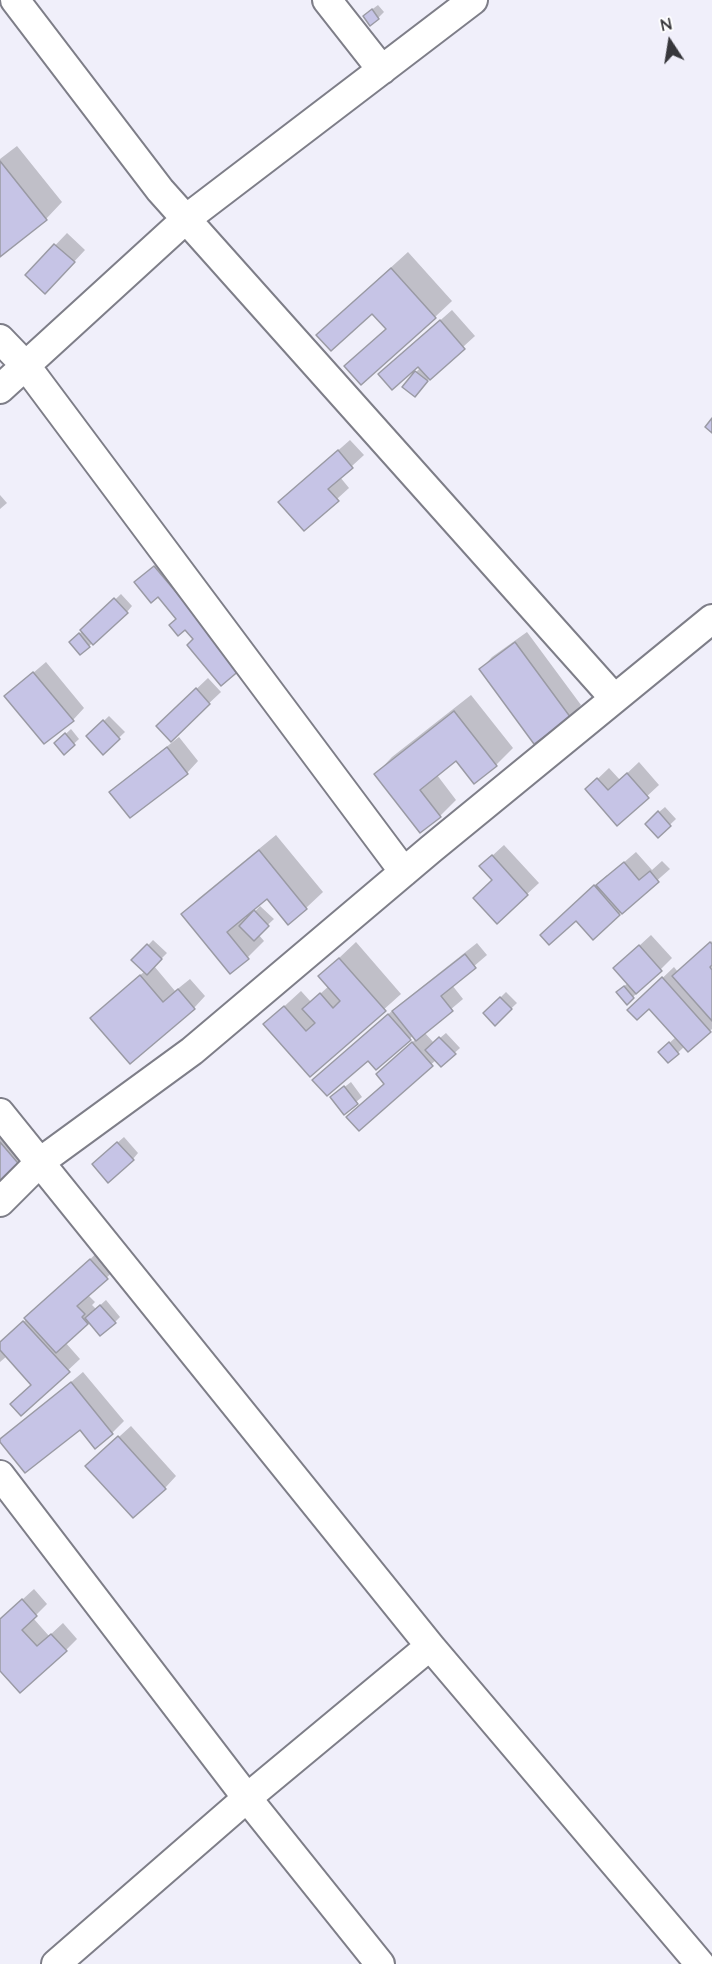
<!DOCTYPE html>
<style>
body{margin:0}
#map{position:relative;width:712px;height:1964px;overflow:hidden;background:#f0effa;font-family:Quicksand,sans-serif}
canvas{display:block}
.north{position:absolute;left:640px;top:12px;width:60px;height:60px;-webkit-text-stroke:4px #fefefe;paint-order:stroke;rotate:348deg;font-size:16px;font-weight:700;line-height:24px;text-align:center;color:#37373b}
.north::after{content:'';display:block;margin:auto;width:21px;height:27px;background:#37373b;clip-path:polygon(50% 0,100% 100%,50% 72%,0 100%)}
</style>
<div id="map">
<canvas width="712" height="1964"></canvas>
<div class="north">N</div>
</div>
<script>
const ctx = document.querySelector('canvas').getContext('2d');
ctx.lineJoin = 'round';
function paint(path, color) { ctx.fillStyle = color; ctx.fill(path, 'evenodd'); }
const toPath = rows => new Path2D(rows.map(r => 'M' + r).join(''));
function stroke(path, color, width, dash) { ctx.strokeStyle = color; ctx.lineWidth = width; ctx.lineCap = dash ? 'butt' : 'round'; ctx.setLineDash(dash || []); ctx.stroke(path); }
const shadow = toPath([
 [378,5,384,12,378,18,370,11],
 [17,146,62,202,46,219,0,255,0,159],
 [67,233,85,250,57,280,27,275],
 [408,252,452,301,435,317,363,350,387,328,372,312,334,319],
 [452,310,475,336,431,376,421,390,416,372,421,367,392,363],
 [350,440,364,455,340,477,349,488,304,529,292,491],
 [0,495,7,503,0,509],
 [167,556,251,657,195,639,148,571],
 [121,594,132,606,127,612,89,646,76,637],
 [527,632,581,705,570,717,481,669,492,657],
 [46,662,84,708,73,720,6,696],
 [208,678,221,692,171,739,169,715],
 [471,695,513,748,496,765,474,782,457,759,437,775,456,800,440,816,376,774,392,757],
 [109,716,125,732,103,753,88,736],
 [71,729,79,739,64,753,56,743],
 [179,737,198,761,187,773,111,792,123,781],
 [639,762,659,785,617,824,587,789,609,768,620,780],
 [665,807,676,819,658,836,652,818],
 [276,835,323,892,306,908,267,897,244,916,247,920,260,906,274,919,258,934,264,941,248,957,183,914,199,898],
 [504,845,539,883,497,922,494,880,481,866],
 [636,852,652,870,662,861,670,869,593,937,576,919,553,923,607,875,608,876],
 [651,935,672,958,627,1003,623,987,628,983,627,957],
 [153,940,167,953,154,966,175,991,190,979,205,996,194,1008,103,1007,145,971,134,960],
 [712,941,712,1029,688,1050,685,1046,669,1061,666,1046,676,1037,650,1007,629,1010,674,967,678,972],
 [356,942,401,994,311,1075,265,1024,301,991,311,1002,329,986,320,976],
 [477,943,487,955,452,985,463,999,424,1032,434,1043,446,1033,460,1048,441,1065,436,1060,359,1129,385,1083,389,1063,416,1039,413,1035,410,1039,368,1059,326,1068,400,1004],
 [506,992,517,1003,495,1024,485,1013],
 [351,1082,362,1097,344,1112,338,1092],
 [0,1131,34,1157,0,1187],
 [124,1137,138,1153,133,1159,100,1158],
 [102,1248,119,1266,88,1295,95,1302,92,1305,96,1309,106,1300,120,1317,115,1322,89,1320,65,1342,80,1359,21,1414,33,1384,7,1356,0,1362,0,1344],
 [83,1372,124,1421,112,1433,95,1446,80,1428,1,1441],
 [131,1426,176,1476,165,1488,99,1455],
 [34,1589,47,1604,33,1618,49,1636,63,1623,77,1639,66,1650,0,1669,0,1620]
]);
const building = toPath([
 [372,9,379,19,370,26,363,16,372,9],
 [0,161,47,220,0,257,0,161],
 [54,244,75,262,45,294,25,275,54,244],
 [391,268,436,318,361,385,344,366,386,329,372,314,331,351,316,335,391,268],
 [440,320,465,349,430,380,418,367,392,390,378,374,440,320],
 [415,371,428,381,415,397,402,387,415,371],
 [712,418,712,433,705,427,712,418],
 [338,450,353,468,328,489,339,501,304,531,278,502,338,450],
 [154,566,241,669,221,686,187,645,193,639,185,630,178,636,169,625,176,619,158,597,151,603,134,582,154,566],
 [114,598,128,613,93,645,80,630,114,598],
 [79,633,90,647,80,655,69,642,79,633],
 [515,642,571,718,534,744,479,669,515,642],
 [33,672,74,721,44,744,4,696,33,672],
 [196,688,210,704,171,742,156,726,196,688],
 [454,711,497,766,474,784,456,761,420,790,441,817,420,833,374,774,454,711],
 [103,720,120,739,103,755,86,736,103,720],
 [65,733,75,745,64,755,54,743,65,733],
 [167,747,188,774,130,818,109,792,167,747],
 [627,773,649,798,617,826,585,789,597,778,608,790,627,773],
 [658,811,671,826,658,838,645,824,658,811],
 [259,850,307,909,288,925,267,899,227,932,249,959,230,974,181,914,259,850],
 [492,855,528,895,497,924,473,898,492,880,479,866,492,855],
 [624,862,639,880,650,871,659,882,622,914,596,885,624,862],
 [594,885,620,915,593,940,576,921,549,945,540,935,594,885],
 [254,910,269,926,254,941,239,926,254,910],
 [710,942,712,944,712,965,710,967,712,970,712,1021,672,976,710,942],
 [147,944,162,959,147,975,131,960,147,944],
 [639,945,662,971,636,994,613,968,639,945],
 [465,954,476,968,441,996,453,1011,416,1041,392,1011,465,954],
 [339,958,386,1011,310,1077,263,1024,284,1006,306,1031,315,1023,302,1009,320,993,333,1008,340,1001,318,976,339,958],
 [140,975,163,1002,178,989,195,1009,130,1064,90,1018,140,975],
 [662,977,711,1032,688,1052,649,1009,637,1020,627,1010,662,977],
 [624,986,634,998,627,1005,616,992,624,986],
 [500,997,512,1009,495,1026,483,1013,500,997],
 [388,1014,411,1040,376,1070,368,1061,327,1096,312,1080,388,1014],
 [439,1037,456,1054,441,1067,425,1050,439,1037],
 [412,1042,433,1066,359,1131,346,1117,384,1084,376,1074,412,1042],
 [669,1042,679,1054,668,1063,658,1052,669,1042],
 [344,1086,358,1104,344,1115,330,1097,344,1086],
 [0,1142,23,1169,0,1189,0,1142],
 [117,1142,134,1160,108,1183,92,1164,117,1142],
 [90,1259,108,1279,77,1306,85,1314,82,1317,88,1324,56,1353,24,1318,90,1259],
 [100,1305,116,1323,100,1336,85,1318,100,1305],
 [23,1321,70,1372,21,1416,10,1404,31,1385,0,1350,0,1342,23,1321],
 [71,1382,113,1434,95,1449,80,1430,25,1473,0,1442,0,1439,71,1382],
 [118,1436,166,1489,133,1518,85,1466,118,1436],
 [22,1599,37,1616,22,1630,37,1646,51,1634,67,1651,20,1693,0,1671,0,1619,22,1599]
]);
const minor = toPath([
 [15,0,160,190,614,698],
 [327,0,382,70],
 [0,339,26,366,404,872],
 [0,389,186,219,473,0],
 [0,1113,430,1646,700,1964],
 [0,1202,40,1162,192,1051,431,849,712,619],
 [0,1475,247,1798,380,1964],
 [56,1964,247,1798,430,1646]
]);
paint(shadow, '#0003');
paint(building, '#c6c4e6');
stroke(building, '#9a9aa4', 1.5);
stroke(minor, '#7e7e88', 32);
stroke(minor, '#fff', 28);
</script>
